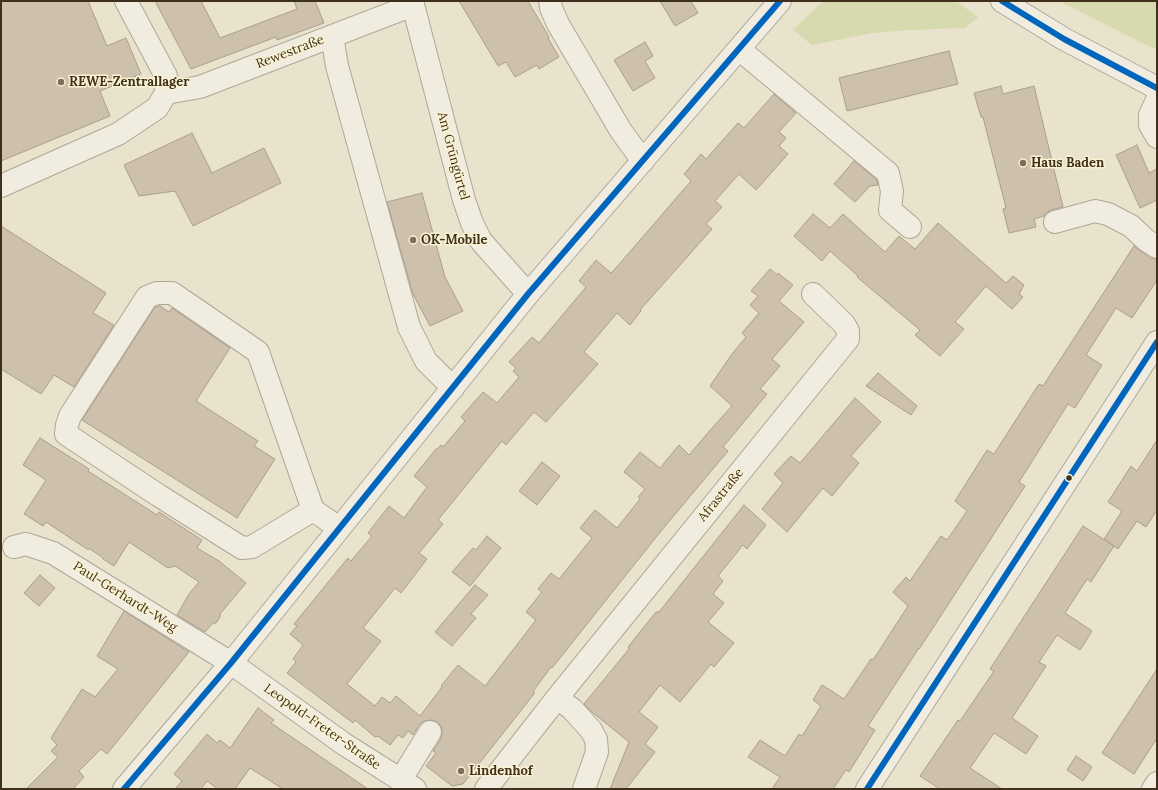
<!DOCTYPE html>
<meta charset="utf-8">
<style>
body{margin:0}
#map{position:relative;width:1158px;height:790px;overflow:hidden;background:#e9e3cd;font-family:Lora,serif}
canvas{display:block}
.frame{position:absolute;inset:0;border:2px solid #3e301c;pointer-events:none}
</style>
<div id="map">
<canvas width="1158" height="790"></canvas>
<div class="frame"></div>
</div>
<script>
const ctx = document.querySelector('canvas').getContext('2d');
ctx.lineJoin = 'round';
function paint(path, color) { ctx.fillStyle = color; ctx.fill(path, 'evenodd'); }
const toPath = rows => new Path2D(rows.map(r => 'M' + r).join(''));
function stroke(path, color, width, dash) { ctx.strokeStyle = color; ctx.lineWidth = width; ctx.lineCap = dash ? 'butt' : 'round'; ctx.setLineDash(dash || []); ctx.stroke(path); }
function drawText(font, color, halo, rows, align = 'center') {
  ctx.font = font + ' Lora,serif'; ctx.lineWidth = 3; ctx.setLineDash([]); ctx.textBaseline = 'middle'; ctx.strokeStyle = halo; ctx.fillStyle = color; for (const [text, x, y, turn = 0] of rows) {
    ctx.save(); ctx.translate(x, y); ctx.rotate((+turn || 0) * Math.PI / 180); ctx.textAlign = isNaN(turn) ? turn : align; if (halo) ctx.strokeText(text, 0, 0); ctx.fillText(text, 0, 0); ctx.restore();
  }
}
const green = toPath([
 [823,1,956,1,978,17,965,28,909,30,873,33,812,45,793,30],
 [1059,1,1157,1,1157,50,1136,40]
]);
const building = toPath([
 [1,1,88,1,107,46,126,38,141,74,100,91,110,116,1,161,1,1],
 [155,1,201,1,220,38,297,9,294,1,315,1,324,23,277,40,276,37,191,69,155,1],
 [459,1,528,1,549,37,548,38,559,57,539,69,537,65,515,77,506,62,498,66,459,1],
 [660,1,691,1,698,13,675,26,660,1],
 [645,42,653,56,645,61,655,78,633,91,614,60,645,42],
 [949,51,958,84,847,111,839,78,949,51],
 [1001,86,1003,94,1034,86,1063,207,1051,210,1046,213,1044,216,1034,219,1036,227,1009,233,1003,209,1006,208,983,117,981,117,974,93,1001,86],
 [774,94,796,113,779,132,786,138,779,146,788,154,756,190,739,174,715,201,722,207,706,224,712,229,640,310,641,311,630,325,617,313,584,352,598,364,546,422,534,412,506,445,502,441,438,520,443,524,419,553,427,559,401,593,395,588,363,628,381,641,347,684,375,706,382,697,390,703,396,696,420,716,442,687,441,686,458,665,485,686,536,620,526,612,542,592,538,589,551,573,559,579,592,538,580,528,595,510,617,528,640,499,638,497,645,489,624,472,640,452,660,468,679,445,689,455,712,428,732,406,710,386,732,354,746,337,742,333,759,313,750,305,758,296,751,291,770,269,777,275,778,273,793,285,779,301,804,322,772,359,780,366,760,389,767,394,723,447,728,451,661,531,552,668,551,667,534,690,534,694,463,784,452,786,426,766,436,753,433,751,441,739,442,733,441,726,437,722,431,720,424,721,419,725,413,735,408,731,403,738,398,735,390,745,378,736,375,737,355,720,353,723,287,673,296,662,293,659,303,645,290,634,297,626,294,624,348,558,351,561,372,536,368,533,389,506,404,518,427,487,414,476,436,449,437,449,441,445,443,447,465,421,461,417,483,392,497,403,519,377,513,371,516,368,509,362,532,337,539,343,586,287,579,281,596,260,611,273,615,269,691,181,684,174,701,154,706,159,738,123,744,128,774,94],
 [192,133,212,173,264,148,281,183,193,226,175,191,139,196,124,165,192,133],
 [1137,145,1149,173,1157,169,1157,200,1140,208,1116,155,1137,145],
 [854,161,877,180,878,185,870,186,855,202,834,184,854,161],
 [422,193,445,277,463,311,430,326,413,294,387,202,422,193],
 [813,214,830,228,843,214,885,252,899,236,915,249,938,223,1006,283,1013,276,1024,285,1019,294,1023,297,1012,309,986,286,955,322,964,329,940,356,915,335,920,330,857,277,858,276,830,251,822,261,794,236,813,214],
 [1,226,106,293,93,313,114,325,74,387,54,375,41,394,1,369,1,226],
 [1134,246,1150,258,1157,259,1157,280,1132,318,1116,308,1086,355,1102,365,1075,408,1068,404,1019,482,1025,486,929,634,919,649,919,648,868,726,875,730,849,772,846,770,833,789,772,789,780,777,748,757,760,740,785,756,799,734,802,736,821,706,813,700,822,685,844,699,871,659,873,660,908,606,893,592,906,577,910,581,941,536,947,540,967,511,955,501,987,450,994,454,1039,384,1043,386,1134,246],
 [160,306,169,312,172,308,230,348,196,401,258,441,254,446,275,459,237,518,82,420,155,307,160,306],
 [878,373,917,406,911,415,866,386,878,373],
 [855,398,881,422,851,456,859,463,832,496,823,488,787,532,762,509,783,483,774,474,791,456,800,463,855,398],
 [40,438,89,469,88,471,157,515,159,512,202,540,197,548,219,561,246,583,220,614,220,617,216,623,213,623,205,632,177,615,189,594,199,582,175,566,168,568,129,542,114,566,103,559,102,557,90,549,87,549,46,522,43,526,24,514,46,480,23,465,40,438],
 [1157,440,1157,510,1146,527,1137,521,1118,549,1104,539,1122,511,1108,502,1131,466,1137,471,1157,440],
 [542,462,560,476,537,505,519,491,542,462],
 [744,505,766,525,747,549,743,545,718,576,723,581,713,594,724,603,708,622,734,643,714,667,711,664,680,702,660,685,639,712,658,727,645,744,655,752,626,789,610,789,629,742,592,712,584,704,629,649,628,647,656,612,659,612,744,505],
 [1083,526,1114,546,1091,582,1087,579,1065,613,1092,631,1080,650,1057,635,1039,662,1046,666,1012,718,1038,736,1026,754,994,733,970,768,1002,789,940,789,920,776,958,720,960,721,994,671,990,669,1083,526],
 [487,536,501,548,470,586,452,572,473,548,476,550,487,536],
 [40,575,55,588,39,606,24,593,40,575],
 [475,585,488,595,471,614,476,618,452,646,435,632,475,585],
 [124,611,189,652,107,754,101,749,79,771,84,777,73,789,26,789,58,757,51,751,57,745,51,738,82,689,95,697,118,669,97,656,124,611],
 [1157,669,1157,738,1134,774,1102,753,1157,669],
 [258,708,274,720,271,723,368,789,283,789,250,768,235,789,218,789,207,781,201,789,175,789,182,781,174,774,207,734,217,743,220,740,230,748,258,708],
 [1076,756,1092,767,1083,781,1067,770,1076,756]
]);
const minor = toPath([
 [412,1,464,200,472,223,481,241,528,294],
 [550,1,551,8,558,24,621,131,643,161],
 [1002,1,1064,39,1157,88],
 [332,36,337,66,409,327,426,361,453,388],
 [739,49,888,173,892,191,890,210,910,227],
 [166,93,200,87,413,5],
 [1157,100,1150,115,1150,125,1157,137],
 [1,186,118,134,157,108,166,93,166,76,126,1],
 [1055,222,1095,211,1108,214,1131,226,1146,240,1157,247],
 [313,510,252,547,242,548,158,495,66,434,67,425,70,416,147,297,157,293,172,293,258,352,313,510,339,528],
 [14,547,26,544,53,553,231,663,344,744,415,789],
 [557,698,572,709,591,730,596,739,597,752,584,789],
 [400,781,430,732],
 [124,789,231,663,528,294,780,1],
 [486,789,557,698,848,339,848,331,844,324,813,294],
 [867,789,1157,342],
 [1153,789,1157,783]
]);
const bus1 = toPath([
 [1002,1,1064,39,1157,88],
 [124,789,231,663,528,294,780,1],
 [867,789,1157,342]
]);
const markers = [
 [61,82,4,"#7a6f5a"],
 [1023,163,4,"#7a6f5a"],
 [413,240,4,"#7a6f5a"],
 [1069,478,3.5,"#3e301c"],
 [461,771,4,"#7a6f5a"]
];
const streetNames = [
 ["Rewestraße",290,52,-21],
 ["Am Grüngürtel",453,156,75],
 ["Afrastraße",721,495,-51],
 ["Paul-Gerhardt-Weg",125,597,32],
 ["Leopold-Freter-Straße",322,727,35]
];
const poiNames = [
 ["REWE-Zentrallager",69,82],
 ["Haus Baden",1031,163],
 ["OK-Mobile",421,240],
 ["Lindenhof",469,771]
];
paint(green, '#d6daae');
paint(building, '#cdc1ad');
stroke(building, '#aa9e8c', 1);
stroke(minor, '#aea796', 24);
stroke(minor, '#f0ece0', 22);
stroke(bus1, '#0065bd', 6);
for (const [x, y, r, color] of markers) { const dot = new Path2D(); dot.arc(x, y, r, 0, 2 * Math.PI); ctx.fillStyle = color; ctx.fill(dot); stroke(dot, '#faf2d3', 1.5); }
drawText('13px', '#3e301c', '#faf2d3', streetNames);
drawText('bold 13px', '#3e301c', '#faf2d3', poiNames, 'left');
</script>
